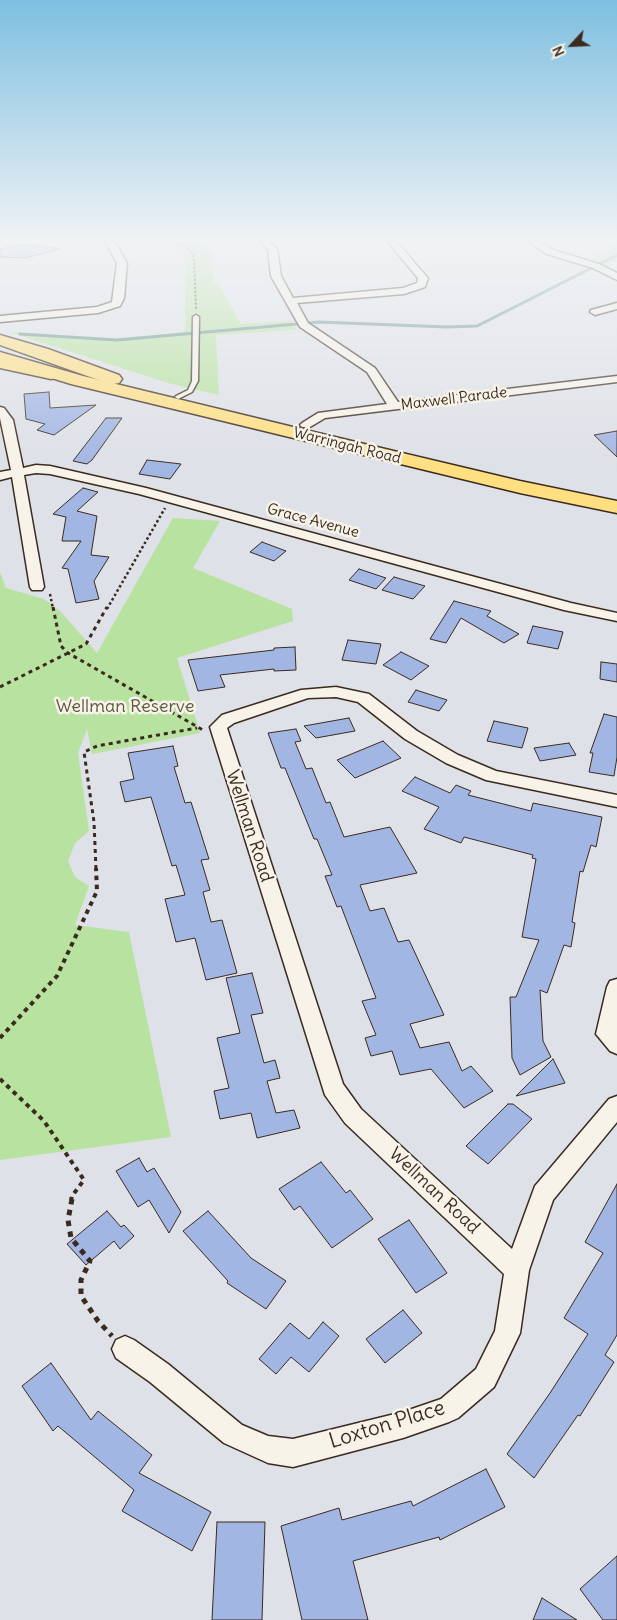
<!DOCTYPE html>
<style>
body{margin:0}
#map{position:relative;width:617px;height:1620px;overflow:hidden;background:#dee1e7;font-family:Delius,sans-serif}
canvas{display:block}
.north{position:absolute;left:547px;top:20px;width:50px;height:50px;-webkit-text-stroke:4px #f7f3e8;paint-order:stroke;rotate:245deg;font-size:14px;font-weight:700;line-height:20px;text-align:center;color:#3b2a1e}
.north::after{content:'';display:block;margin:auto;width:18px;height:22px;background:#3b2a1e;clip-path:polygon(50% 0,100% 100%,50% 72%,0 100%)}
</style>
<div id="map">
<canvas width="617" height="1620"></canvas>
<div class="north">N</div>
</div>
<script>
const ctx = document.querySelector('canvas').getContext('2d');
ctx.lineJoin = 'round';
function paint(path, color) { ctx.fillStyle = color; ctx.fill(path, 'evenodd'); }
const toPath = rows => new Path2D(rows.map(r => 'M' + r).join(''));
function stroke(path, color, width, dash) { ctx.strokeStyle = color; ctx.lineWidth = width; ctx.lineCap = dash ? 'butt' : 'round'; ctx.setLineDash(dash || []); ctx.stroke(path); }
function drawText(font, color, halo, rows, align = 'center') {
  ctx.font = font + ' Delius,sans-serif'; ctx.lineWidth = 5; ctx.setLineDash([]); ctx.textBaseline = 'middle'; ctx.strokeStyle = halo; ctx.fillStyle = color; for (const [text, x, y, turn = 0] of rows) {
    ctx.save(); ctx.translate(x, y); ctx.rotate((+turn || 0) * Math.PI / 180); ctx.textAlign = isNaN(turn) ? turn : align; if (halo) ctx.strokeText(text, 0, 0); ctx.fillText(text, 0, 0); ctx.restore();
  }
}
const green = toPath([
 [173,241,202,241,211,253,214,283,218,283,241,324,291,321,296,330,216,335,219,395,168,383,9,332,110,339,185,332,185,257],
 [617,242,617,260,608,264,597,261,595,255,612,248,608,244],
 [173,518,220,521,193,568,292,609,293,621,177,658,200,733,92,754,87,729,78,753,89,831,75,843,68,861,75,877,89,886,75,925,129,932,171,1137,0,1160,0,572,6,588,44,599,61,612,97,653]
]);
const stream = toPath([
 [20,334,117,340,319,322,447,327,477,326,617,255]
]);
const building = toPath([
 [19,245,29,245,61,249,25,258,0,257,0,249,19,245],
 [49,392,50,408,96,405,54,435,37,430,45,424,26,419,24,394,49,392],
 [106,418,122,418,92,460,87,464,73,461,106,418],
 [617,431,617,457,594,435,617,431],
 [147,460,181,464,170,479,139,474,147,460],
 [83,488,98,492,77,511,97,516,91,555,109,557,94,581,99,599,76,603,68,569,62,568,81,541,62,541,66,517,53,514,83,488],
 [262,542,286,551,274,561,250,552,262,542],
 [359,569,386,578,376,589,349,580,359,569],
 [394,577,425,586,413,599,382,590,394,577],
 [454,601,491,611,487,616,519,634,504,643,461,618,446,643,430,639,454,601],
 [533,626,563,632,558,649,527,643,533,626],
 [348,640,381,644,376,664,342,660,348,640],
 [295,647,296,670,274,671,274,669,220,675,225,687,198,691,188,660,274,650,274,648,295,647],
 [401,652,429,666,411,680,383,665,401,652],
 [601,662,617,664,617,682,600,679,601,662],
 [416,690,447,700,439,711,408,702,416,690],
 [604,714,617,717,617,757,614,776,589,772,593,753,590,753,604,714],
 [349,718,355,731,316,738,304,726,349,718],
 [494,721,528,728,522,748,487,741,494,721],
 [296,729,301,741,295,742,306,769,312,768,326,803,330,802,344,837,390,827,417,873,360,885,370,911,384,908,398,942,409,940,444,1015,410,1024,420,1048,449,1042,462,1071,471,1066,493,1091,464,1108,431,1069,400,1075,392,1051,371,1056,365,1038,376,1035,362,1001,376,998,341,906,337,907,325,876,332,875,317,839,314,839,285,768,281,768,268,733,296,729],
 [383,741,401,758,355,778,337,760,383,741],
 [569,743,576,755,540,761,534,748,569,743],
 [173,746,178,766,174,767,185,803,191,802,209,859,201,860,210,890,203,892,211,922,222,920,237,973,206,980,195,938,176,942,165,899,185,895,176,865,172,866,151,797,125,802,120,782,134,779,128,753,173,746],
 [415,777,450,793,456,785,471,791,468,795,531,811,533,803,602,817,596,847,591,845,583,872,580,871,572,922,575,923,571,947,564,945,547,993,540,990,543,1041,551,1057,520,1075,512,1058,510,997,516,997,539,940,522,937,536,859,532,858,533,855,464,837,461,843,424,829,439,807,402,791,415,777],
 [252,973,263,1013,251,1015,264,1063,275,1060,280,1078,267,1081,276,1113,294,1110,300,1128,257,1138,251,1113,220,1119,214,1091,229,1088,217,1038,240,1033,226,978,252,973],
 [553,1059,565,1083,516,1096,553,1059],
 [508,1104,513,1104,532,1119,488,1164,466,1146,508,1104],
 [139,1158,147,1172,154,1168,181,1212,169,1233,149,1200,138,1207,116,1171,139,1158],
 [321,1162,346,1193,350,1190,373,1219,332,1248,300,1206,294,1210,279,1189,321,1162],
 [617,1184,617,1335,605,1355,614,1362,580,1416,578,1415,534,1478,507,1454,550,1393,588,1334,564,1318,603,1253,585,1242,617,1184],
 [107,1211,121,1227,124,1225,134,1236,120,1249,114,1241,86,1265,67,1244,107,1211],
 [208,1211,251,1258,286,1281,266,1309,227,1283,228,1281,183,1231,208,1211],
 [409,1220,447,1273,416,1293,378,1239,409,1220],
 [403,1310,422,1333,385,1363,366,1339,403,1310],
 [323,1322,339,1336,309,1372,291,1357,276,1374,259,1359,290,1323,309,1339,323,1322],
 [51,1363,91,1420,98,1411,152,1455,139,1473,211,1512,192,1551,122,1511,134,1490,58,1426,53,1431,22,1386,51,1363],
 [486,1469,505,1507,440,1540,439,1537,353,1561,368,1620,302,1620,281,1526,339,1508,342,1520,411,1501,413,1506,486,1469],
 [217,1522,265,1522,262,1620,212,1620,217,1522],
 [617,1556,617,1620,603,1620,580,1589,617,1556],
 [542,1598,577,1620,533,1620,542,1598]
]);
const pathFar4 = toPath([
 [175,241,179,245,186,246,194,257,196,309]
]);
const pathFar3 = toPath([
 [50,594,53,609],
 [107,609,165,508]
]);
const pathFar2 = toPath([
 [53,607,61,646,68,653,203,730],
 [0,687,86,644,107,607],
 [96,869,94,822,84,752,97,746,197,728]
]);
const pathFar1 = toPath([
 [0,1038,57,976,97,891,96,868],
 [0,1079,44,1121,84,1180,72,1196,71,1200]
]);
const path = toPath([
 [72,1199,68,1220,71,1238,90,1261,81,1280,81,1296,98,1321,112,1336]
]);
const service = toPath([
 [196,315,199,317,198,381,192,392,178,399,175,397,176,396,188,390,192,381,193,317,196,315]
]);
const minor = toPath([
 [105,241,114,241,127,263,124,298,120,306,98,313,0,322,0,316,97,307,112,302,117,263,105,241],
 [260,241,269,241,277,249,281,276,293,298,403,288,417,283,418,278,387,241,396,241,426,276,428,278,425,287,404,294,297,303,308,323,375,368,398,402,617,376,617,382,325,418,310,427,302,427,300,425,302,423,318,413,387,404,367,372,300,327,271,276,268,250,260,241],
 [528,241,539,241,553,250,599,264,617,273,617,280,593,268,547,254,528,241],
 [617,303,617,309,595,315,590,312,591,310,617,303],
 [0,407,4,408,13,420,23,468,36,465,50,466,146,488,571,603,617,613,617,621,564,610,139,494,50,474,36,473,24,475,44,587,42,590,32,590,30,587,12,477,0,480,0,472,11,470,0,418,0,407],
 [336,687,369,694,417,731,458,755,496,771,617,795,617,807,486,780,446,763,405,739,358,702,336,697,308,698,234,723,227,728,343,1084,361,1109,512,1249,535,1186,609,1099,617,1096,617,1122,553,1200,529,1270,520,1333,494,1387,458,1418,449,1422,403,1438,293,1467,268,1463,224,1443,150,1382,116,1358,112,1349,116,1340,125,1336,134,1340,168,1364,242,1425,268,1436,293,1439,403,1412,441,1399,476,1369,495,1331,504,1274,345,1123,325,1095,210,727,222,715,301,690,336,687],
 [617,979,617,1054,610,1051,596,1034,607,987,610,981,617,979]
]);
const primary = toPath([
 [0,335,48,349,119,375,122,379,119,383,113,384,107,383,0,345,0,335],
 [0,358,57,370,60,374,57,378,51,379,0,368,0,358]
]);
const trunk = toPath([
 [0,352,83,376,297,428,520,481,617,501,617,513,520,493,71,384,0,362,0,352]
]);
const farStreetnames = [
 ["Maxwell Parade",454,399,-7],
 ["Warringah Road",347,446,14],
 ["Grace Avenue",313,521,15]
];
const parkNames = [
 ["Wellman Reserve",125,707]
];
const streetNames = [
 ["Wellman Road",249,826,72],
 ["Wellman Road",434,1191,43]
];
const nearStreetnames = [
 ["Loxton Place",387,1425,-17]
];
paint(green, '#b7e29f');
stroke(stream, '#648e8c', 3);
paint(building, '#a2b6e4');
stroke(building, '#3b2a1e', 1);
stroke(service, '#3b2a1e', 3);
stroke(minor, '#3b2a1e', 3);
stroke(primary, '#3b2a1e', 3);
stroke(trunk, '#3b2a1e', 3);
stroke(pathFar4, '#3b2a1e', 2, [2, 2]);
stroke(pathFar3, '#3b2a1e', 2.5, [2.5, 2.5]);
stroke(pathFar2, '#3b2a1e', 3, [4, 4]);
stroke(pathFar1, '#3b2a1e', 4, [4.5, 4.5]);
stroke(path, '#3b2a1e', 5, [5.5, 5.5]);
paint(service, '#f7f3e8');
paint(minor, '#f7f3e8');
paint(primary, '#ffdf80');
paint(trunk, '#ffdf80');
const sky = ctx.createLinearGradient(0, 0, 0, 468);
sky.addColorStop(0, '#7ebfe0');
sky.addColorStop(0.51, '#f0f2f4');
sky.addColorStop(1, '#f0f2f400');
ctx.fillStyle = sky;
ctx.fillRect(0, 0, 617, 468);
drawText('15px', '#3b2a1e', '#f7f3e8', farStreetnames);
drawText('18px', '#5a583e', '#f7f3e8', parkNames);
drawText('18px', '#3b2a1e', '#f7f3e8', streetNames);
drawText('21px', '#3b2a1e', '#f7f3e8', nearStreetnames);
</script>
